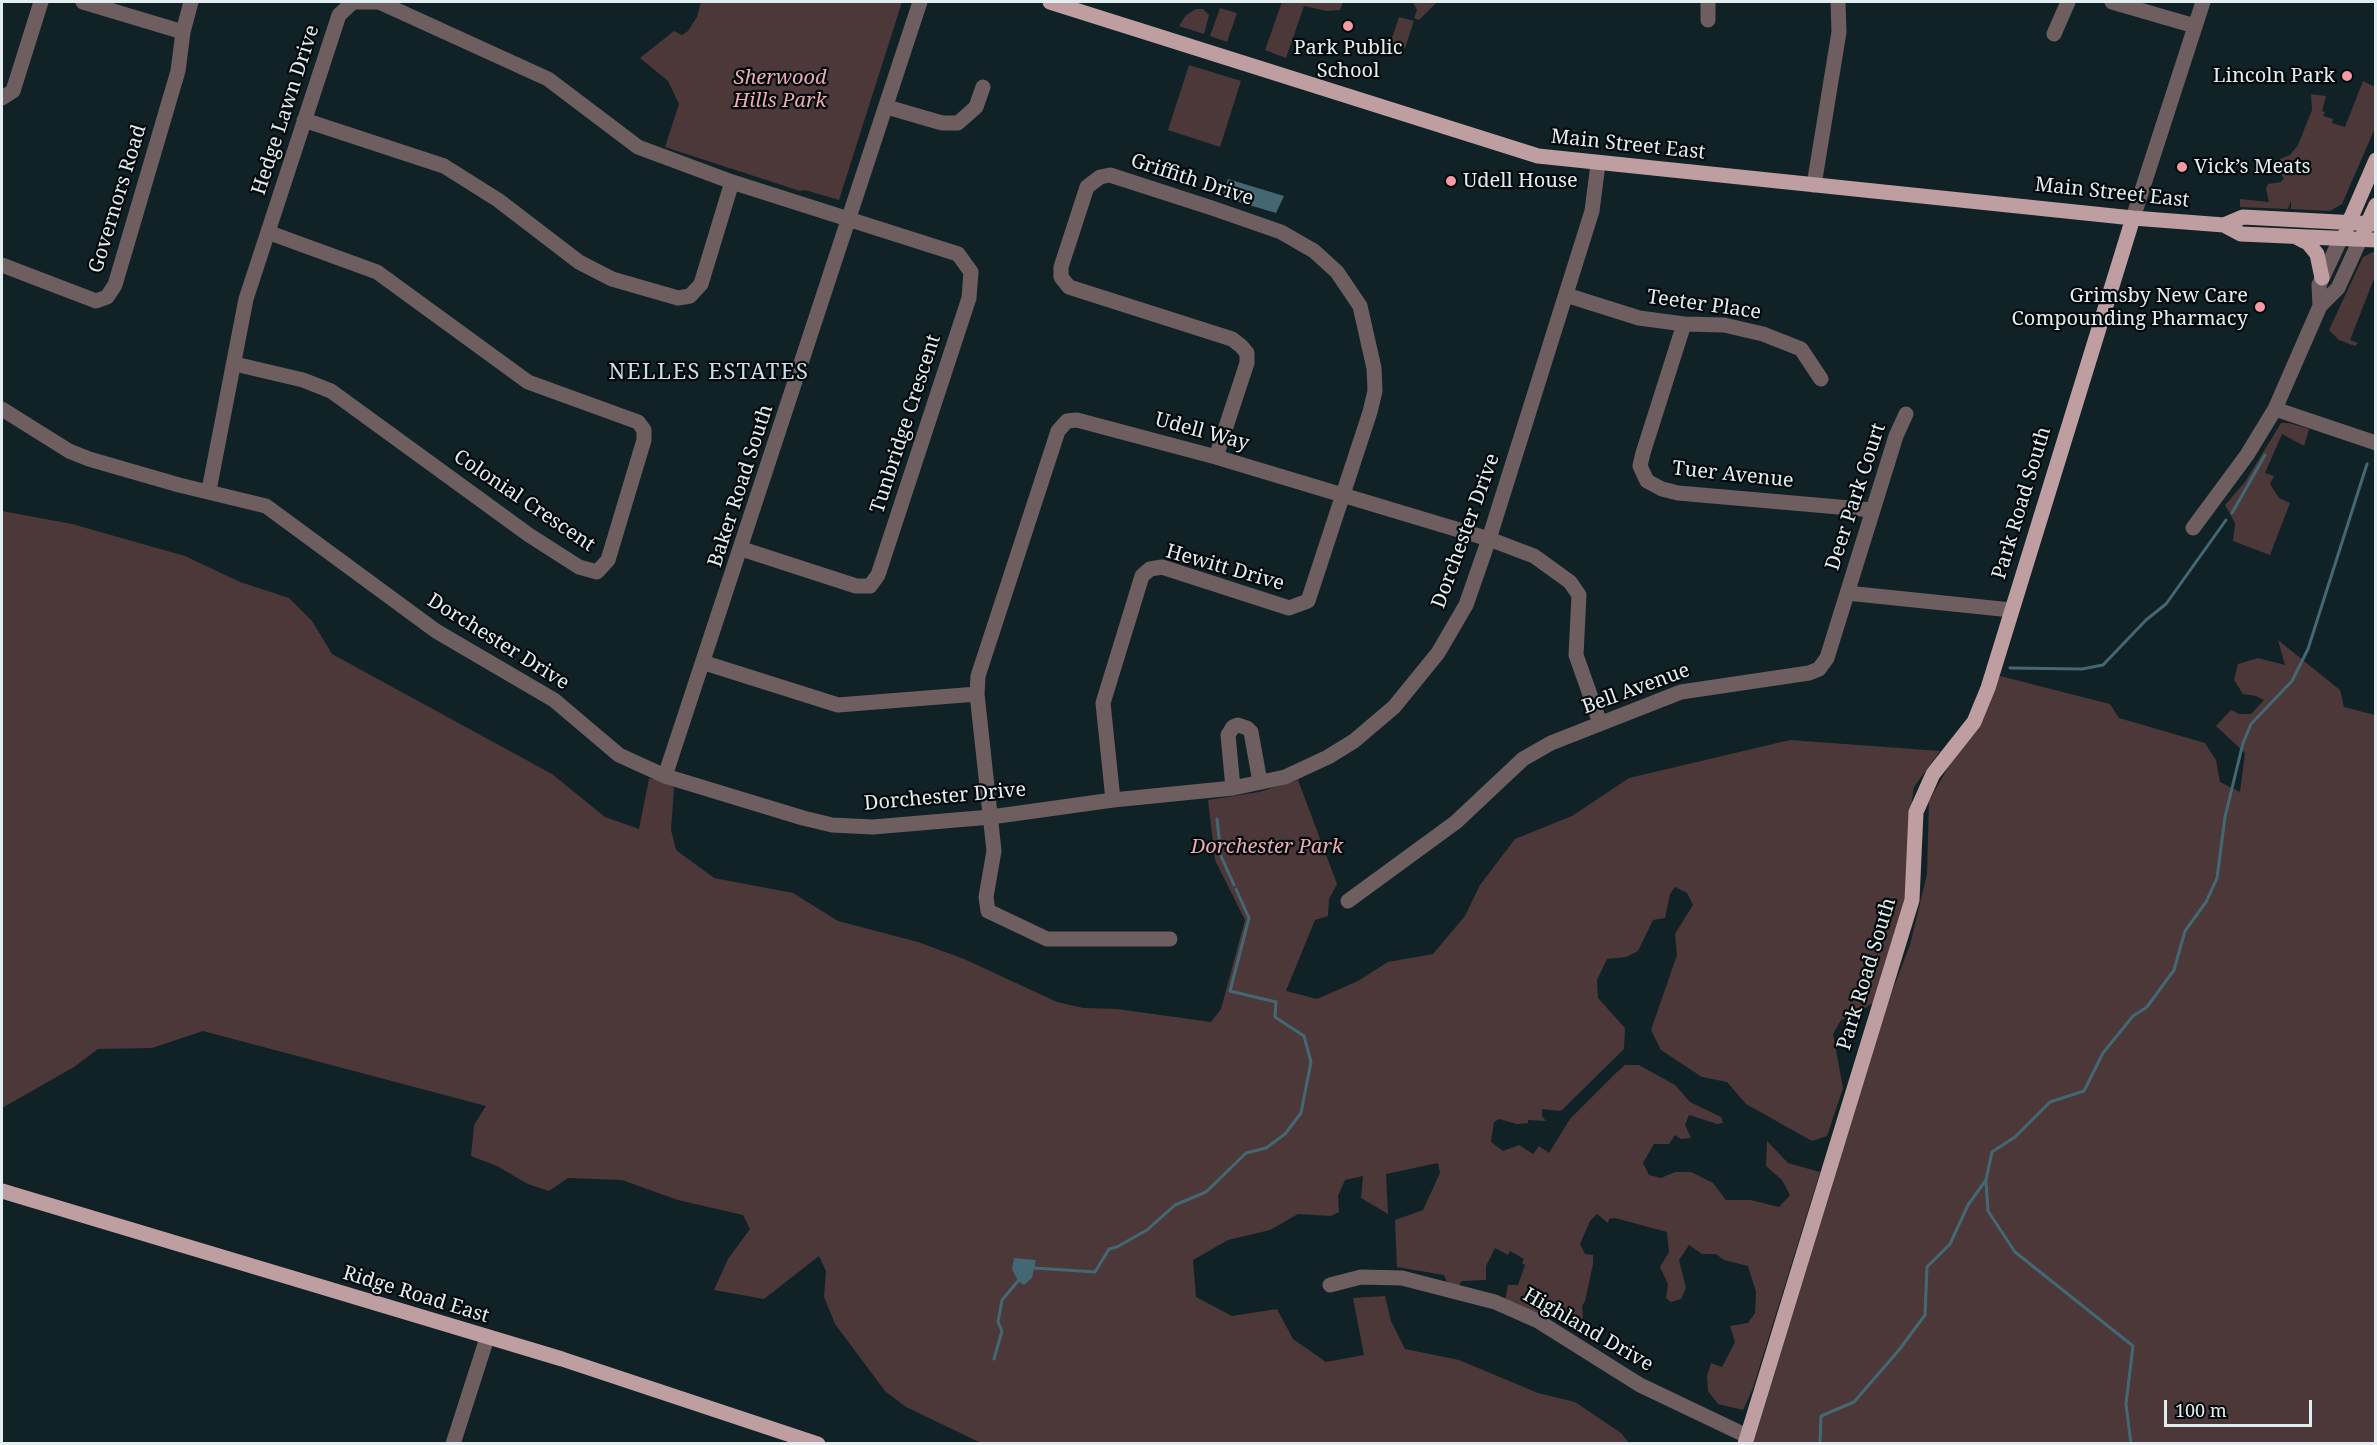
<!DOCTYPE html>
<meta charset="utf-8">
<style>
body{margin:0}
#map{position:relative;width:2377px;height:1445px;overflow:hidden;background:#112227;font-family:"Noto Serif",serif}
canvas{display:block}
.frame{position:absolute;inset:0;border:3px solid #e2edf0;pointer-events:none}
.scale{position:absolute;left:2164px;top:1400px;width:148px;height:27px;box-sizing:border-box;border:3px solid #e2edf0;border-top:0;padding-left:8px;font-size:18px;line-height:21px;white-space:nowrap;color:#e2edf0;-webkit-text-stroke:4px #040a0c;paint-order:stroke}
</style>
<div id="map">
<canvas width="2377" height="1445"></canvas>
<div class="frame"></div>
<div class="scale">100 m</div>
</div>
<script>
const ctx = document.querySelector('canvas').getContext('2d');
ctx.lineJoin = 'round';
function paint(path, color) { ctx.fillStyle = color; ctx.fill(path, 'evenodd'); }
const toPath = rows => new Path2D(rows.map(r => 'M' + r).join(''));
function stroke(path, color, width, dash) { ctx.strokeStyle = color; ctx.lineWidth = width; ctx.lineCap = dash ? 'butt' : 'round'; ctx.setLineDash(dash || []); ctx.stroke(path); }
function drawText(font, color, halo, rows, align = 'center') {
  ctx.font = font + ' "Noto Serif",serif'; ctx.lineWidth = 4.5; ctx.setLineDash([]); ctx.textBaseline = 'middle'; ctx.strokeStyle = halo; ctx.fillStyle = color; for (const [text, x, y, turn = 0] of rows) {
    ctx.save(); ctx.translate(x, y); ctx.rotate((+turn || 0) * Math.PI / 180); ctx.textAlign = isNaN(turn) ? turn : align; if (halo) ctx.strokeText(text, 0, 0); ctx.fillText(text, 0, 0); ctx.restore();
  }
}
const green = toPath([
 [701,2,902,2,839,200,805,190,800,191,665,147,679,104,668,81,640,58,674,31,682,35,688,31,697,17],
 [1282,2,1343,2,1340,10,1327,11,1304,6,1286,58,1265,50],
 [1413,2,1437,2,1419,20,1414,18,1417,10],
 [1220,8,1237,13,1227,42,1210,36],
 [1196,9,1203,9,1209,15,1204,34,1179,26,1186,15],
 [1399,17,1414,21,1405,48,1390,44],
 [1189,65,1241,81,1220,147,1168,130],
 [2363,81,2375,87,2375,128,2342,204,2330,211,2291,209,2291,200,2288,209,2240,207,2240,199,2269,202,2266,189,2268,184,2281,182,2284,178,2280,173,2280,159,2290,155,2298,145,2312,110,2311,94,2326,96,2322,111,2325,112,2323,116,2333,119,2332,123,2345,127],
 [2375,251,2375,276,2350,340,2358,343,2355,346,2339,340,2329,330,2363,257],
 [2281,423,2289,423,2309,429,2304,446,2282,434,2265,473,2274,476,2270,484,2279,498,2290,503,2270,555,2233,541,2235,523,2225,505,2245,482],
 [2,511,72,524,185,556,240,582,289,598,312,621,332,654,552,774,605,817,639,829,649,779,661,777,674,788,671,830,676,850,714,878,793,893,838,921,918,942,964,959,1057,1002,1083,1008,1117,1009,1211,1022,1221,1009,1245,920,1215,860,1208,800,1259,792,1298,780,1337,884,1329,899,1328,916,1315,920,1286,991,1317,999,1358,981,1388,962,1433,954,1465,916,1480,885,1515,839,1572,816,1629,778,1790,740,1940,751,1914,787,1910,814,1908,892,1874,1002,1855,1015,1841,1020,1833,1034,1843,1088,1827,1136,1812,1141,1746,1104,1727,1082,1702,1077,1661,1050,1651,1030,1677,955,1675,934,1693,905,1687,893,1675,887,1670,894,1665,918,1653,920,1638,951,1626,957,1607,959,1597,980,1598,998,1625,1028,1624,1049,1563,1109,1560,1111,1542,1109,1542,1116,1546,1121,1528,1120,1528,1123,1517,1124,1499,1119,1494,1122,1491,1142,1503,1151,1519,1145,1533,1154,1539,1146,1549,1153,1570,1119,1616,1073,1625,1065,1639,1065,1675,1085,1690,1102,1721,1117,1723,1123,1717,1124,1689,1115,1685,1125,1691,1138,1681,1139,1675,1135,1669,1144,1654,1144,1643,1163,1649,1175,1661,1178,1675,1172,1691,1172,1713,1183,1726,1200,1751,1200,1779,1207,1790,1195,1782,1180,1766,1166,1767,1141,1788,1163,1820,1172,1753,1388,1743,1410,1718,1404,1708,1391,1707,1376,1711,1363,1722,1367,1735,1342,1730,1326,1748,1323,1755,1313,1756,1292,1748,1266,1724,1260,1716,1254,1702,1254,1689,1245,1679,1260,1686,1288,1681,1299,1671,1302,1666,1298,1668,1284,1660,1267,1669,1252,1667,1232,1615,1218,1609,1219,1608,1223,1597,1214,1590,1221,1580,1244,1585,1254,1593,1255,1593,1264,1585,1301,1582,1306,1583,1319,1579,1322,1562,1316,1556,1309,1545,1315,1505,1301,1508,1285,1518,1285,1525,1265,1522,1263,1524,1259,1510,1251,1508,1255,1495,1248,1486,1266,1486,1280,1462,1281,1457,1288,1448,1285,1444,1275,1397,1267,1395,1220,1423,1210,1440,1173,1438,1163,1386,1174,1388,1214,1361,1198,1363,1176,1345,1180,1338,1196,1339,1212,1331,1216,1298,1214,1270,1230,1228,1240,1193,1260,1196,1297,1232,1316,1277,1309,1293,1339,1326,1362,1364,1355,1353,1298,1385,1296,1391,1321,1405,1349,1459,1360,1538,1393,1575,1402,1621,1433,1629,1443,981,1443,906,1407,885,1391,835,1324,824,1297,826,1271,819,1256,764,1299,714,1290,728,1259,750,1229,743,1215,678,1200,622,1180,568,1178,549,1191,528,1184,497,1166,471,1156,474,1125,486,1106,203,1031,152,1048,98,1049,74,1067,2,1108],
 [2278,640,2340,690,2344,707,2375,715,2375,1443,1753,1444,1891,994,1910,945,1927,874,1929,801,2000,676,2110,704,2119,718,2205,743,2216,760,2220,782,2240,792,2245,753,2216,726,2231,710,2239,714,2251,714,2264,700,2256,696,2243,694,2234,680,2238,664,2258,658,2285,665]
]);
const water = toPath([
 [1228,179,1284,196,1276,213,1222,197],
 [1014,1258,1036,1260,1032,1278,1024,1285,1018,1281,1012,1269]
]);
const stream = toPath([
 [2232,513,2265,455],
 [2010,668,2082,669,2103,665,2146,620,2166,604,2226,520],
 [1217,819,1221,856,1234,885],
 [1986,1181,1988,1211,2015,1252,2133,1346,2126,1404,2131,1444],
 [1034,1268,1095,1272,1109,1249,1117,1247,1147,1230,1175,1205,1206,1192,1246,1153,1266,1148,1285,1134,1301,1113,1311,1062,1304,1036,1275,1017,1276,1002,1230,991,1249,918,1236,889],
 [994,1359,1002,1331,998,1322,1002,1300,1018,1281],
 [1820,1444,1821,1416,1854,1402,1899,1350,1925,1315,1927,1267,1950,1244,1968,1205,1986,1180,1992,1152,2015,1137,2050,1102,2084,1091,2103,1053,2133,1016,2147,1007,2174,970,2185,931,2206,902,2217,878,2225,817,2243,743,2251,724,2292,681,2308,649,2367,464]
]);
const minor = toPath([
 [83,2,183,32],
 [1708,2,1708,20],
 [2112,2,2195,26],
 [2054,34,2068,2],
 [2,98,13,91,41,2],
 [887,107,942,123,958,123,976,107,983,87],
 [304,120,444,166,498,200,579,262,612,279,678,298,690,296,701,284,732,182],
 [1814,185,1839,32,1838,2],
 [2133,218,2203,2],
 [2,265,96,301,107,297,115,285,178,71,183,32,191,2],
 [1566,295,1639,318,1684,324,1724,325,1763,334,1801,349,1821,379],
 [2320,306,2319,285,2341,238],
 [1684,324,1643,453,1640,466,1647,481,1662,489,1678,493,1873,510],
 [235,364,303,380,331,391,529,535,579,567,597,572,608,560,644,440,644,430,638,422,528,382,377,272,270,233],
 [2,409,69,451,89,459,179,485,266,506,436,631,554,700,619,755,665,776,803,818,832,825,873,827,991,817,1113,800,1233,788,1285,777,1328,757,1354,741,1394,707,1438,653,1466,605,1489,539,1592,211,1598,164],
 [2275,409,2376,443],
 [209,490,246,299,339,15,353,2,379,2,548,79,638,147,732,182,958,254,971,272,969,298,878,575,870,586,856,586,742,549],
 [2193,528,2247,455,2275,409,2320,306,2338,288,2360,240],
 [1847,593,2011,610],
 [705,663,838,705,977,694],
 [665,776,920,2],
 [1233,788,1228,735,1233,727,1238,725,1247,728,1251,732,1260,782],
 [1113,800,1103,703,1142,576,1150,569,1162,567,1289,608,1308,601,1370,412,1375,391,1374,368,1360,306,1337,272,1314,251,1281,232,1212,208,1110,175,1100,177,1087,187,1061,267,1061,277,1069,287,1232,339,1241,346,1247,353,1247,363,1216,457],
 [1348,901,1456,822,1523,759,1551,743,1681,692,1809,673,1819,669,1827,658,1896,436,1906,414],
 [1170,939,1047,939,988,911,986,897,994,851,977,694,978,676,1058,431,1067,421,1077,420,1216,457,1489,539,1534,556,1570,582,1579,595,1576,655,1600,723],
 [1330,1285,1361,1277,1402,1278,1495,1302,1538,1321,1640,1385,1747,1436],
 [453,1444,487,1338]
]);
const major = toPath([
 [1050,2,1538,156,2133,218,2224,225,2241,234,2376,240],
 [2224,225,2243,217,2376,224],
 [2346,229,2376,160],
 [2364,231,2376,205],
 [2296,237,2308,243,2317,254,2322,278],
 [2,1191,562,1359,818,1444],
 [1745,1444,1912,900,1916,812,1933,774,1974,722,1988,688,2133,218]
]);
const markers = [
 [1348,26,6,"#f49aa5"],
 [2347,76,6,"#f49aa5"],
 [2182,167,6,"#f49aa5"],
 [1451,181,6,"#f49aa5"],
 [2260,307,6,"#f49aa5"]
];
const poiNames = [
 ["Park Public",1348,48,"center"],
 ["School",1348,71,"center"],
 ["Lincoln Park",2335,76],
 ["Vick’s Meats",2194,167,"left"],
 ["Udell House",1463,181,"left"],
 ["Grimsby New Care",2248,296],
 ["Compounding Pharmacy",2248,319]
];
const parkNames = [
 ["Sherwood",780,78],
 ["Hills Park",780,101],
 ["Dorchester Park",1267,847]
];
const streetNames = [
 ["Hedge Lawn Drive",286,110,-72],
 ["Main Street East",1628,145,6],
 ["Griffith Drive",1192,180,18],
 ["Main Street East",2112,193,6],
 ["Governors Road",118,199,-73],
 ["Teeter Place",1704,305,8],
 ["Tunbridge Crescent",906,424,-72],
 ["Udell Way",1202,432,15],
 ["Tuer Avenue",1733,475,6],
 ["Baker Road South",741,486,-72],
 ["Deer Park Court",1856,497,-72],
 ["Colonial Crescent",524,501,34],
 ["Park Road South",2022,503,-73],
 ["Dorchester Drive",1466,531,-70],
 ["Hewitt Drive",1225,568,16],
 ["Dorchester Drive",498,642,32],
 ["Bell Avenue",1636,689,-20],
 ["Dorchester Drive",945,797,-5],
 ["Park Road South",1867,974,-73],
 ["Ridge Road East",416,1295,17],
 ["Highland Drive",1588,1330,30]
];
const quarterNames = [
 ["NELLES ESTATES",709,373]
];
paint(green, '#4c3739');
paint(water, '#446873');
stroke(stream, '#446873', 3);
stroke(minor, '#6e5e60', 15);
stroke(major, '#be9ea1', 15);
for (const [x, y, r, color] of markers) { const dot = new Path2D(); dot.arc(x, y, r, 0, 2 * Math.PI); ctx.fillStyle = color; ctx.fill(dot); stroke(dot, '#040a0c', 2); }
drawText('20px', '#e2edf0', '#040a0c', poiNames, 'right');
drawText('italic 20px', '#eaabb2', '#040a0c', parkNames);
drawText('20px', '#e2edf0', '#040a0c', streetNames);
ctx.letterSpacing = '1.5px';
drawText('22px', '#c9dee6', '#040a0c', quarterNames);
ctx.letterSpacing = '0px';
</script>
